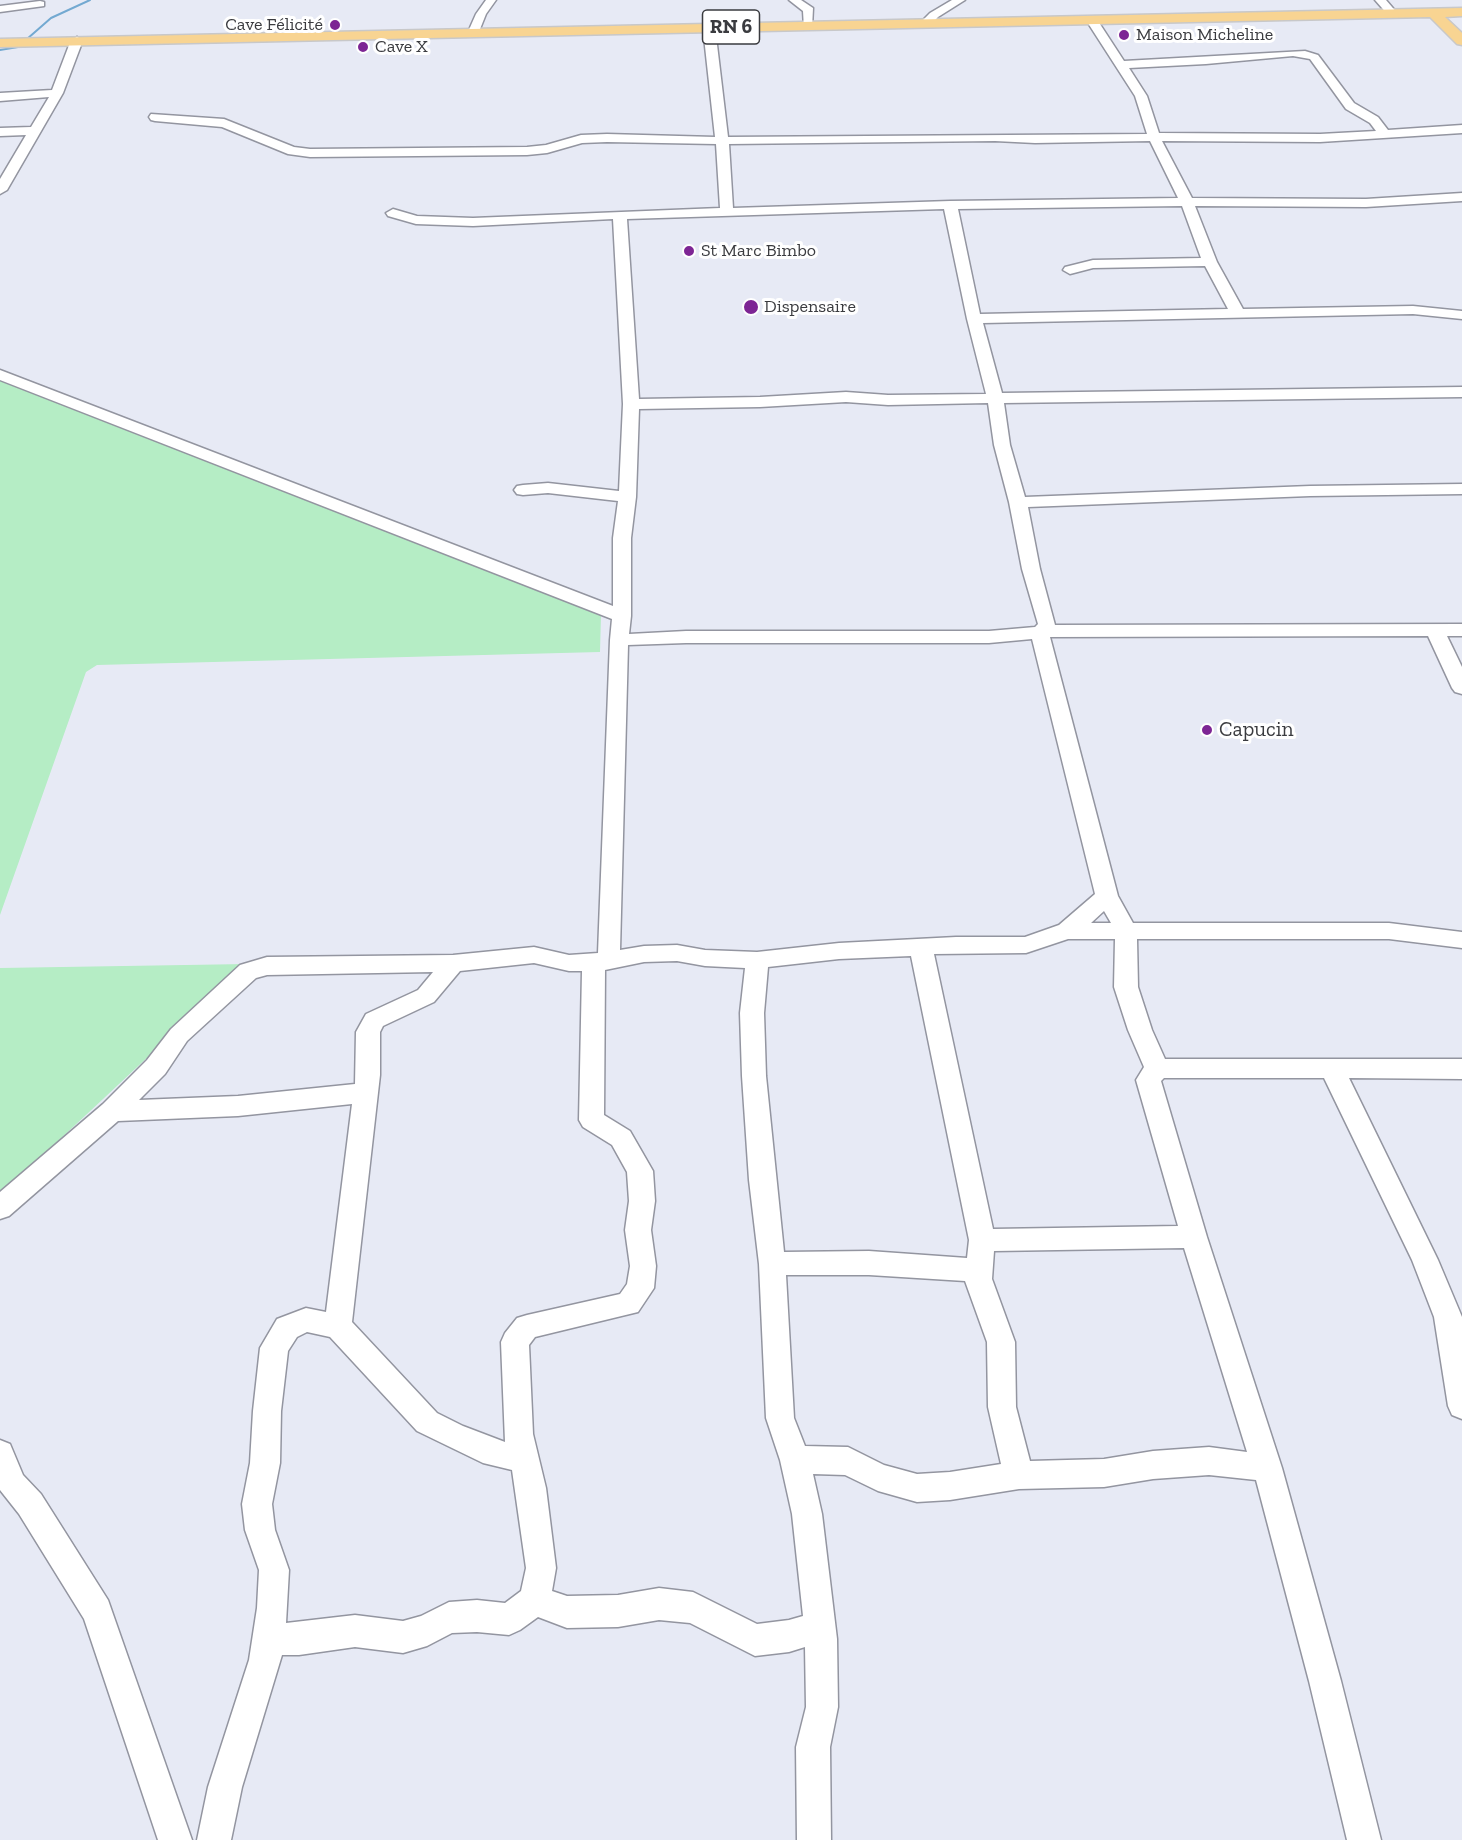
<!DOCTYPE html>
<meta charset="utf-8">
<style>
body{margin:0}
canvas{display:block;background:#e7eaf5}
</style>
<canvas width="1462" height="1840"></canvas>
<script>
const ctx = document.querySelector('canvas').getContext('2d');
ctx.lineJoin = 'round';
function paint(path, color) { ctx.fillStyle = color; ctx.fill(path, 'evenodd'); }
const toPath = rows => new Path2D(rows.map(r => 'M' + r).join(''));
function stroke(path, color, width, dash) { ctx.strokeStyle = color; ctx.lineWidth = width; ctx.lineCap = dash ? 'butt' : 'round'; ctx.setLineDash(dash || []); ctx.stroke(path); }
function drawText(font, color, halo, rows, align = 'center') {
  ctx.font = font + ' "Zilla Slab",serif'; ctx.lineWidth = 6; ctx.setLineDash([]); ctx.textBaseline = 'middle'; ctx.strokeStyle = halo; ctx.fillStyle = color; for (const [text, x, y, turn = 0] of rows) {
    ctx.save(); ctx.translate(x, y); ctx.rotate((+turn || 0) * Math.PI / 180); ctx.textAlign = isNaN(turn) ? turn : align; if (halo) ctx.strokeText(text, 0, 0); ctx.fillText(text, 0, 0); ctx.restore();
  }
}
const green = toPath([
 [0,380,601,614,600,652,97,665,86,672,0,915],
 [247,964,87,1114,0,1195,0,968]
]);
const stream = toPath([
 [27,39,51,18,90,0],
 [0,50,18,47,22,44]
]);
const minor = toPath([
 [486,0,496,0,486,14,478,34,470,34,468,32,476,14,486,0],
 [789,0,801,0,813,8,812,28,804,28,803,11,789,0],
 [952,0,965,0,938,17,929,26,921,26,919,24,930,13,952,0],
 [1375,0,1386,0,1398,14,1397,16,1389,16,1375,0],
 [40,1,44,2,44,6,0,12,0,6,40,1],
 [1092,17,1096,18,1124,61,1305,51,1318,55,1354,103,1378,117,1388,130,1462,125,1462,133,1320,142,1162,141,1192,198,1366,199,1462,193,1462,201,1366,207,1195,206,1217,262,1243,309,1413,306,1462,311,1462,319,1413,314,983,323,1002,393,1462,387,1462,397,1004,403,1010,445,1025,497,1310,486,1462,484,1462,494,1310,496,1028,507,1040,569,1055,625,1462,624,1462,636,1447,636,1462,667,1462,694,1455,692,1452,688,1428,636,1050,637,1118,896,1133,923,1389,923,1462,932,1462,948,1389,939,1137,939,1138,987,1152,1030,1165,1059,1462,1059,1462,1079,1349,1078,1438,1260,1462,1317,1462,1419,1452,1415,1448,1406,1434,1317,1412,1260,1324,1078,1164,1078,1161,1081,1207,1237,1282,1468,1341,1681,1381,1840,1347,1840,1309,1681,1256,1480,1209,1475,1153,1479,1104,1487,1019,1489,950,1500,917,1502,878,1491,845,1475,813,1474,822,1514,837,1639,838,1707,830,1747,831,1840,797,1840,796,1747,806,1707,805,1647,789,1652,755,1656,690,1623,659,1620,618,1627,567,1628,538,1617,520,1630,509,1635,477,1632,452,1633,427,1646,403,1653,355,1647,299,1655,282,1655,242,1787,231,1840,197,1840,208,1787,249,1660,257,1608,259,1570,245,1530,242,1504,250,1463,253,1411,260,1348,277,1319,306,1308,326,1312,352,1104,238,1116,118,1121,9,1216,0,1219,0,1192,103,1104,147,1060,171,1029,240,965,267,957,453,955,534,947,569,955,598,953,610,640,612,619,0,380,0,370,613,606,613,538,618,501,548,493,523,495,517,494,514,490,517,486,523,485,548,483,619,491,623,404,613,219,473,226,416,224,388,216,386,213,393,209,417,216,473,218,720,208,716,144,607,142,582,143,547,153,527,155,310,157,288,154,222,127,155,121,151,120,149,117,151,114,224,119,294,147,310,149,527,147,546,145,581,135,607,134,715,137,703,28,709,25,715,28,728,137,1147,134,1135,96,1086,20,1092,17],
 [1293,56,1310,59,1346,109,1370,123,1376,131,1320,134,1159,133,1147,96,1129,68,1206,64,1293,56],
 [995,141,1035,143,1150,141,1178,198,950,201,733,208,729,144,995,141],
 [1182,206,1201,258,1093,260,1065,267,1063,270,1070,274,1093,268,1205,266,1228,309,980,314,958,209,1182,206],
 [944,209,967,319,986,394,888,395,846,392,760,397,639,399,627,219,944,209],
 [846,402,888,405,988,403,994,445,1009,502,1022,569,1038,624,1035,627,989,631,686,631,629,634,631,616,631,538,636,497,639,409,760,407,846,402],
 [1032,639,1095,894,1059,925,1025,937,956,937,839,943,757,952,705,950,677,945,644,946,620,950,628,645,686,643,989,643,1032,639],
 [1104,911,1111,923,1091,923,1104,911],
 [1068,939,1115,939,1114,987,1128,1030,1144,1067,1136,1080,1178,1226,993,1229,934,954,1026,953,1068,939],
 [911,956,969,1240,967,1258,869,1251,784,1252,766,1076,764,1013,768,967,839,959,911,956],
 [677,961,705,966,745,968,740,1013,742,1076,749,1180,759,1264,766,1418,780,1460,792,1514,803,1616,789,1620,757,1624,693,1592,659,1588,618,1595,567,1596,552,1591,556,1568,546,1488,533,1434,529,1345,535,1337,638,1312,654,1288,656,1266,651,1230,655,1201,653,1171,630,1131,604,1115,605,970,644,962,677,961],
 [534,963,569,971,582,971,579,1120,583,1127,612,1145,627,1172,629,1201,625,1230,630,1266,627,1284,620,1294,527,1315,517,1318,505,1333,501,1342,505,1442,463,1426,437,1413,352,1322,380,1075,380,1032,383,1026,434,1002,460,971,534,963],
 [433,972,418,990,366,1014,356,1032,355,1084,238,1096,139,1100,165,1074,187,1041,256,978,267,975,433,972],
 [1184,1248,1247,1452,1209,1447,1153,1451,1104,1459,1030,1461,1016,1407,1015,1342,992,1279,994,1251,1184,1248],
 [786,1275,869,1275,965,1281,987,1342,988,1407,1001,1464,950,1472,917,1474,884,1465,848,1447,805,1446,794,1418,786,1275],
 [307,1332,330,1337,417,1431,483,1463,512,1470,526,1568,521,1591,505,1603,477,1600,449,1602,421,1616,403,1621,355,1615,286,1623,289,1570,275,1530,272,1504,280,1463,281,1411,288,1351,297,1337,307,1332],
 [77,37,83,40,63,93,7,190,0,194,0,179,26,135,0,136,0,128,31,127,49,97,0,101,0,93,52,90,71,40,77,37],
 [0,1440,10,1444,23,1475,41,1494,108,1600,192,1840,158,1840,84,1619,19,1514,0,1490,0,1440]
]);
const major = toPath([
 [1462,8,1462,16,1445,17,1462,33,1462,45,1457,44,1430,17,0,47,0,39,1462,8]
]);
const markers = [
 [335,25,6,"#7d2594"],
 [1124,35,6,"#7d2594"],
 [363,47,6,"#7d2594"],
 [689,251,6,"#7d2594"],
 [751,307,8,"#7d2594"],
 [1207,730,6,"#7d2594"]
];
const farPoinames = [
 ["Cave Félicité",323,25,"right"],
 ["Maison Micheline",1136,35],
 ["Cave X",375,47],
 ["St Marc Bimbo",701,251],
 ["Dispensaire",764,307]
];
const shields = [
 [731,27,57]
];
const shieldNames = [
 ["RN 6",731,27]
];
const poiNames = [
 ["Capucin",1219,730]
];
paint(green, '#b5edc5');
stroke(stream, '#73a9d1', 2);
stroke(minor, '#9395a0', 3);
stroke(major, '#c8c8c9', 3);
paint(minor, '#fff');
paint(major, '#f8d492');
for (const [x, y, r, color] of markers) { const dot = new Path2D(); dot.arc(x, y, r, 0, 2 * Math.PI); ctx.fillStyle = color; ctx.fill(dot); stroke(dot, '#fff', 2); }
drawText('18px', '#3a3b3f', '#fff', farPoinames, 'left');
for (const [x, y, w] of shields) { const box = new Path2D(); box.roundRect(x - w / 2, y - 17, w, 34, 4.5); ctx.fillStyle = '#fff'; ctx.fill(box); stroke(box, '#3a3b3f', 1.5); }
drawText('bold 20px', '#3a3b3f', null, shieldNames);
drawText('21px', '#3a3b3f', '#fff', poiNames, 'left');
</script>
